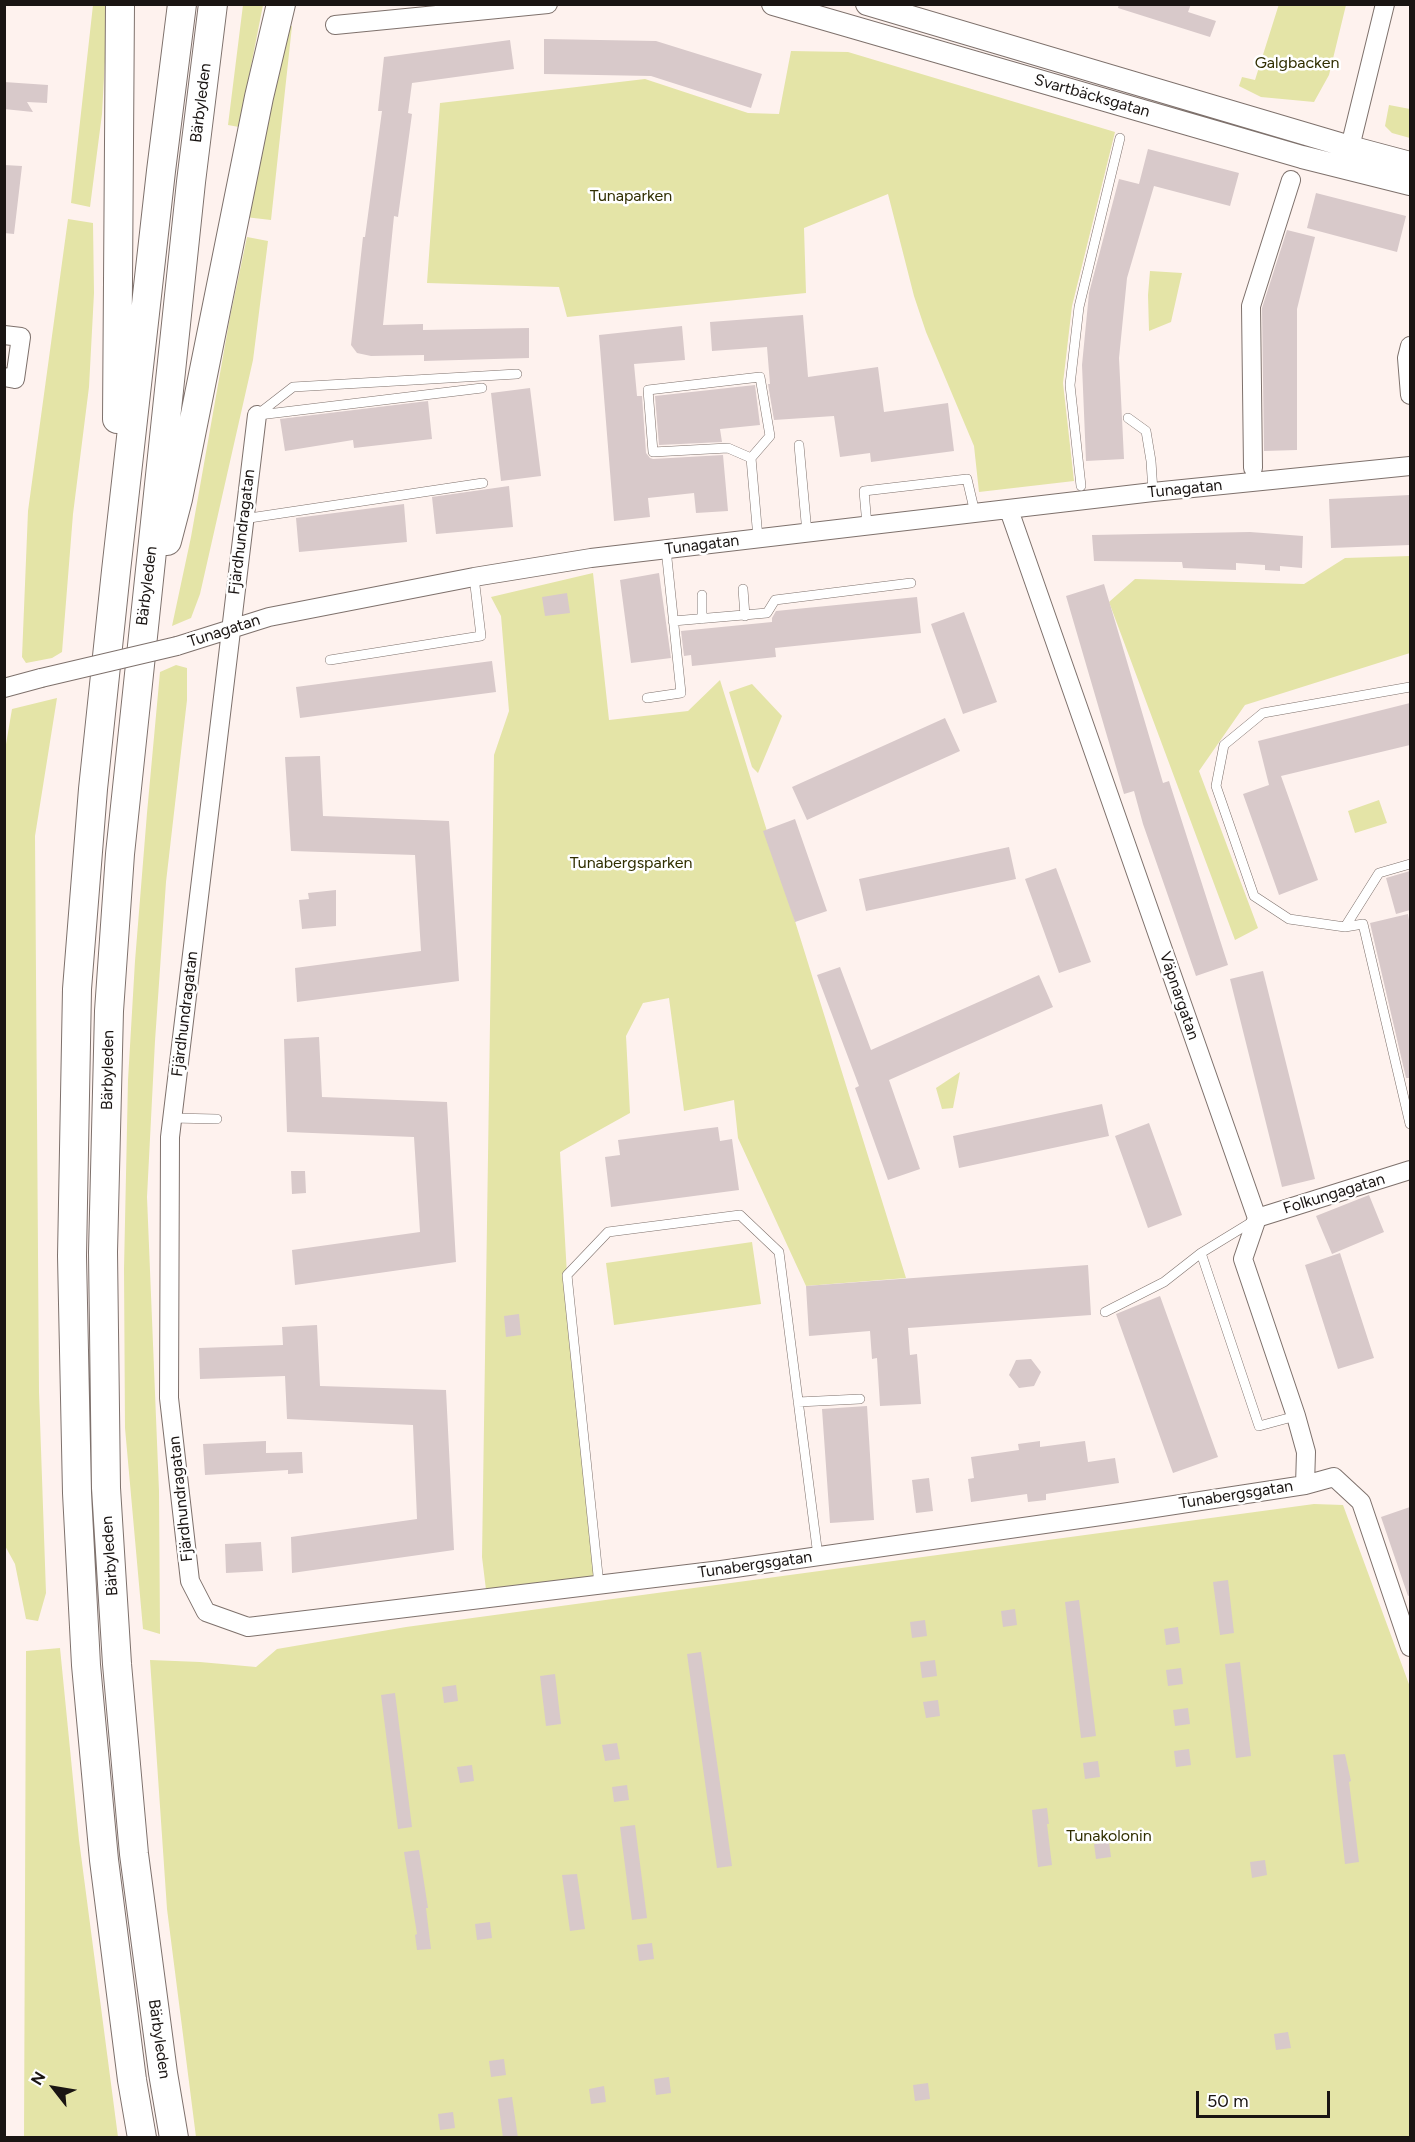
<!DOCTYPE html>
<meta charset="utf-8">
<style>
body{margin:0}
#map{position:relative;width:1415px;height:2142px;overflow:hidden;background:#fef2ee;font-family:Figtree,sans-serif}
canvas{display:block}
.frame{position:absolute;inset:0;border:6px solid #1a1513;pointer-events:none}
.north{position:absolute;left:24px;top:2058px;width:60px;height:60px;-webkit-text-stroke:4px #fff;paint-order:stroke;rotate:301deg;font-size:16px;font-weight:700;line-height:24px;text-align:center;color:#1a1513}
.north::after{content:'';display:block;margin:auto;width:21px;height:27px;background:#1a1513;clip-path:polygon(50% 0,100% 100%,50% 72%,0 100%)}
.scale{position:absolute;left:1196px;top:2091px;width:134px;height:27px;box-sizing:border-box;border:3px solid #1a1513;border-top:0;padding-left:8px;font-size:18px;line-height:21px;white-space:nowrap;color:#1a1513;-webkit-text-stroke:4px #fff;paint-order:stroke}
</style>
<div id="map">
<canvas width="1415" height="2142"></canvas>
<div class="frame"></div>
<div class="north">N</div>
<div class="scale">50 m</div>
</div>
<script>
const ctx = document.querySelector('canvas').getContext('2d');
ctx.lineJoin = 'round';
function paint(path, color) { ctx.fillStyle = color; ctx.fill(path, 'evenodd'); }
const toPath = rows => new Path2D(rows.map(r => 'M' + r).join(''));
function stroke(path, color, width, dash) { ctx.strokeStyle = color; ctx.lineWidth = width; ctx.lineCap = dash ? 'butt' : 'round'; ctx.setLineDash(dash || []); ctx.stroke(path); }
function drawText(font, color, halo, rows, align = 'center') {
  ctx.font = font + ' Figtree,sans-serif'; ctx.lineWidth = 5; ctx.setLineDash([]); ctx.textBaseline = 'middle'; ctx.strokeStyle = halo; ctx.fillStyle = color; for (const [text, x, y, turn = 0] of rows) {
    ctx.save(); ctx.translate(x, y); ctx.rotate((+turn || 0) * Math.PI / 180); ctx.textAlign = isNaN(turn) ? turn : align; if (halo) ctx.strokeText(text, 0, 0); ctx.fillText(text, 0, 0); ctx.restore();
  }
}
const green = toPath([
 [1279,4,1346,5,1329,75,1314,102,1261,97,1239,86,1242,77,1255,80],
 [93,5,108,5,102,114,90,207,71,203],
 [243,5,263,5,239,127,228,125],
 [292,26,271,220,245,217,282,28],
 [791,51,848,52,1115,132,1072,306,1063,383,1074,481,979,492,974,446,926,332,914,296,888,194,804,228,806,293,567,317,559,287,427,283,440,103,645,79,748,113,779,114],
 [1389,105,1410,109,1410,138,1392,133,1385,126],
 [68,219,93,223,94,293,89,387,73,514,62,652,52,658,26,663,22,657,28,511],
 [247,237,268,241,253,360,200,594,191,618,172,626,191,537,230,317],
 [1150,271,1182,273,1171,322,1149,331,1148,295],
 [1410,556,1410,653,1245,705,1199,771,1258,928,1235,940,1109,602,1135,579,1304,584,1345,558],
 [593,573,609,720,688,711,720,680,906,1278,806,1286,738,1138,734,1100,684,1111,669,998,643,1003,626,1036,630,1113,560,1152,567,1275,599,1585,487,1598,482,1557,494,755,509,711,501,616,491,597],
 [176,665,187,668,187,700,166,882,155,1041,147,1197,159,1491,160,1634,143,1629,125,1428,124,1269,128,1080,135,961,147,813,160,672],
 [752,684,782,716,758,773,752,767,729,692],
 [57,698,35,836,39,1392,46,1593,38,1621,26,1619,15,1564,4,1544,4,756,12,709],
 [1379,800,1387,823,1355,833,1348,811],
 [960,1072,953,1108,942,1109,936,1088],
 [752,1242,761,1304,614,1325,606,1263],
 [1314,1504,1343,1505,1410,1687,1410,2137,196,2137,167,1909,150,1660,200,1662,256,1667,277,1649,406,1627],
 [60,1648,79,1840,118,2137,24,2137,26,1651]
]);
const building = toPath([
 [1119,4,1191,4,1188,12,1216,21,1210,37,1118,8],
 [544,39,656,41,762,74,751,108,651,76,544,74],
 [510,40,514,69,412,83,408,113,412,114,398,217,394,216,383,325,423,324,423,330,529,328,529,358,424,361,424,355,371,356,357,353,351,345,363,237,365,237,382,111,378,111,384,57],
 [4,82,48,85,47,103,27,102,33,112,4,109],
 [1148,149,1239,173,1230,206,1154,186,1127,278,1119,358,1124,459,1086,461,1082,365,1089,293,1119,179,1139,184],
 [4,165,22,166,14,234,4,233],
 [1316,193,1406,216,1397,252,1307,228],
 [1287,230,1315,237,1297,309,1297,450,1264,451,1262,308],
 [803,315,808,377,878,367,884,412,948,403,954,451,871,462,870,453,840,457,834,416,774,420,768,384,770,384,767,347,712,351,710,322],
 [682,326,685,360,634,364,637,396,642,396,646,453,650,458,653,459,723,455,728,511,696,513,694,493,648,498,650,517,614,521,599,335],
 [755,385,760,425,720,429,722,442,659,445,655,396],
 [530,388,541,476,501,481,491,393],
 [428,401,432,439,354,448,353,440,285,451,280,419],
 [509,486,513,527,436,534,432,497],
 [1410,495,1410,545,1331,548,1329,499],
 [404,504,407,542,299,552,296,518],
 [1250,532,1303,536,1302,568,1280,566,1280,571,1265,570,1265,565,1236,563,1236,570,1183,568,1182,562,1094,561,1092,535],
 [659,573,671,658,631,663,620,580],
 [1104,584,1163,783,1169,781,1228,965,1196,976,1143,824,1134,791,1124,794,1066,596],
 [567,593,570,613,545,616,542,597],
 [917,597,921,633,775,648,776,657,692,666,691,655,684,656,681,631,772,622,772,618,776,611],
 [964,612,997,702,963,714,931,624],
 [492,661,496,692,300,718,296,687],
 [1410,703,1410,745,1281,776,1318,880,1279,895,1243,794,1269,785,1258,741],
 [945,718,960,751,807,820,792,787],
 [320,756,323,816,449,821,459,981,297,1002,295,968,421,951,415,855,291,851,285,757],
 [795,819,827,911,795,922,763,831],
 [1009,847,1016,879,866,911,859,879],
 [1056,868,1091,962,1059,973,1025,879],
 [1410,871,1410,910,1396,914,1386,878],
 [336,890,336,926,302,929,299,900,309,899,308,893],
 [1408,914,1410,926,1410,1078,1406,1078,1370,923],
 [840,967,871,1050,1039,975,1053,1007,889,1080,920,1169,888,1180,855,1088,859,1086,817,975],
 [1263,971,1315,1179,1282,1187,1230,979],
 [319,1037,322,1097,447,1102,456,1262,295,1285,292,1250,420,1232,414,1137,287,1132,284,1039],
 [1102,1104,1109,1136,959,1168,953,1136],
 [1149,1123,1182,1215,1148,1228,1115,1136],
 [718,1127,720,1141,732,1139,739,1190,611,1207,605,1157,620,1155,618,1140],
 [291,1171,305,1171,306,1193,292,1194],
 [1369,1195,1384,1232,1332,1254,1316,1216],
 [1340,1253,1374,1358,1338,1369,1305,1265],
 [1088,1265,1091,1315,908,1328,910,1355,917,1354,921,1404,880,1406,877,1358,872,1359,870,1331,809,1336,806,1286],
 [1160,1296,1218,1457,1173,1473,1116,1314],
 [519,1314,521,1335,506,1337,504,1316],
 [317,1325,320,1386,446,1390,454,1550,292,1573,291,1537,417,1519,413,1425,287,1419,285,1376,200,1379,199,1348,283,1345,282,1327],
 [1031,1359,1041,1372,1034,1386,1019,1388,1009,1375,1016,1360],
 [867,1406,874,1520,830,1523,822,1409],
 [266,1441,266,1453,302,1452,303,1473,288,1474,288,1470,205,1475,203,1444],
 [1040,1441,1040,1447,1085,1441,1088,1462,1115,1458,1119,1483,1046,1494,1046,1500,1028,1502,1027,1494,971,1502,968,1479,974,1478,971,1457,1019,1450,1018,1444],
 [929,1478,933,1511,916,1513,912,1480],
 [1410,1507,1410,1595,1408,1596,1381,1517],
 [261,1542,263,1571,226,1573,225,1544],
 [1228,1580,1234,1633,1220,1635,1213,1582],
 [1079,1600,1096,1736,1081,1738,1065,1602],
 [1015,1609,1017,1625,1003,1627,1001,1611],
 [925,1620,927,1636,912,1638,910,1622],
 [1178,1627,1180,1643,1166,1645,1164,1629],
 [701,1652,732,1866,717,1868,687,1654],
 [935,1660,937,1676,922,1678,920,1662],
 [1240,1662,1251,1756,1236,1758,1225,1664],
 [1181,1668,1183,1684,1168,1686,1166,1670],
 [555,1674,561,1724,546,1726,540,1676],
 [456,1685,458,1701,444,1703,442,1687],
 [395,1693,412,1827,398,1829,381,1695],
 [938,1700,940,1716,926,1718,923,1702],
 [1188,1708,1190,1724,1175,1726,1173,1710],
 [617,1743,620,1759,605,1761,602,1745],
 [1189,1749,1191,1765,1176,1767,1174,1751],
 [1345,1754,1351,1781,1349,1782,1359,1862,1345,1864,1333,1755],
 [1098,1761,1100,1777,1085,1779,1083,1763],
 [472,1765,474,1781,460,1783,457,1767],
 [627,1785,629,1800,614,1802,612,1787],
 [1047,1808,1049,1824,1047,1824,1052,1865,1038,1867,1032,1810],
 [635,1825,647,1918,632,1920,620,1827],
 [1109,1842,1111,1857,1096,1859,1094,1844],
 [419,1850,428,1908,426,1908,431,1949,417,1950,415,1935,417,1934,404,1852],
 [1265,1860,1267,1875,1252,1878,1250,1862],
 [577,1874,585,1929,570,1931,562,1875],
 [490,1922,492,1938,477,1940,475,1924],
 [652,1943,654,1959,639,1961,637,1945],
 [1288,2032,1291,2048,1276,2050,1274,2034],
 [504,2059,506,2075,491,2077,489,2061],
 [669,2077,671,2093,656,2095,654,2079],
 [928,2083,930,2099,915,2101,913,2085],
 [604,2086,606,2102,591,2104,589,2089],
 [512,2097,518,2138,503,2138,498,2099],
 [453,2112,455,2128,440,2130,438,2114]
]);
const service = toPath([
 [257,415,293,387,517,374],
 [259,415,482,388],
 [1128,418,1146,431,1151,461,1153,492],
 [799,445,807,533],
 [751,458,728,448,653,452,648,390,760,377,770,436,751,458,758,538],
 [1081,486,1070,385,1079,307,1120,138],
 [243,519,483,483],
 [867,525,864,491,967,479,975,513],
 [743,589,745,616],
 [702,595,702,619],
 [673,621,767,613,775,600,911,583],
 [330,660,481,636,474,577],
 [1410,687,1263,713,1224,745,1216,786,1254,896,1289,919,1345,927,1379,873,1410,864],
 [647,698,681,693,666,549],
 [1345,927,1363,924,1410,1124],
 [172,1118,217,1119],
 [1255,1220,1201,1253,1259,1426,1296,1416],
 [1105,1312,1164,1282,1201,1253],
 [798,1402,860,1399],
 [599,1585,567,1275,608,1232,740,1215,779,1252,818,1556]
]);
const minor = toPath([
 [335,25,548,4],
 [1350,147,1385,4],
 [4,335,21,337,15,379,4,377],
 [1410,346,1407,358,1410,395],
 [257,415,170,1137,169,1398,190,1581,206,1612,248,1627,721,1570,1122,1513,1305,1485,1334,1477,1361,1502,1410,1647],
 [1253,468,1251,306,1291,180],
 [1009,510,1257,1218,1243,1259,1296,1416,1306,1452,1305,1485],
 [177,646,269,617,474,577,591,558,1153,492,1410,466],
 [4,688,41,678],
 [1257,1218,1410,1170]
]);
const tertiary = toPath([
 [773,4,1302,157,1410,184],
 [867,4,1350,147,1410,163]
]);
const primary = toPath([
 [117,419,120,4],
 [167,541,178,499,259,97,281,4],
 [142,2138,132,2080,104,1860,86,1665,77,1493,72,1256,77,989,93,789,116,571,161,171,182,4],
 [174,2138,163,2073,134,1854,117,1664,106,1488,103,1252,109,1011,120,854,191,182,213,4]
]);
const minorBridge = toPath([
 [41,678,177,646]
]);
const parkNames = [
 ["Galgbacken",1297,63],
 ["Tunaparken",631,196],
 ["Tunabergsparken",631,863],
 ["Tunakolonin",1109,1836]
];
const streetNames = [
 ["Svartbäcksgatan",1092,96,16],
 ["Bärbyleden",201,103,-83],
 ["Tunagatan",1185,489,-6],
 ["Fjärdhundragatan",242,532,-83],
 ["Tunagatan",702,545,-7],
 ["Bärbyleden",147,586,-83],
 ["Tunagatan",224,631,-18],
 ["Väpnargatan",1179,996,71],
 ["Fjärdhundragatan",185,1014,-83],
 ["Bärbyleden",108,1070,-89],
 ["Folkungagatan",1334,1194,-17],
 ["Tunabergsgatan",1236,1495,-9],
 ["Fjärdhundragatan",181,1499,-96],
 ["Bärbyleden",110,1556,-94],
 ["Tunabergsgatan",755,1565,-8],
 ["Bärbyleden",159,2039,82]
];
paint(green, '#e4e4a7');
paint(building, '#d8c9ca');
stroke(service, '#7e716c', 10);
stroke(minor, '#7e716c', 20);
stroke(tertiary, '#7e716c', 24);
stroke(primary, '#7e716c', 30);
stroke(service, '#fff', 9);
stroke(minor, '#fff', 18);
stroke(tertiary, '#fff', 22);
stroke(primary, '#fff', 28);
stroke(minorBridge, '#7e716c', 20, []);
stroke(minorBridge, '#fff', 18);
drawText('16px', '#302e01', '#fff', parkNames);
drawText('16px', '#1a1513', '#fff', streetNames);
</script>
